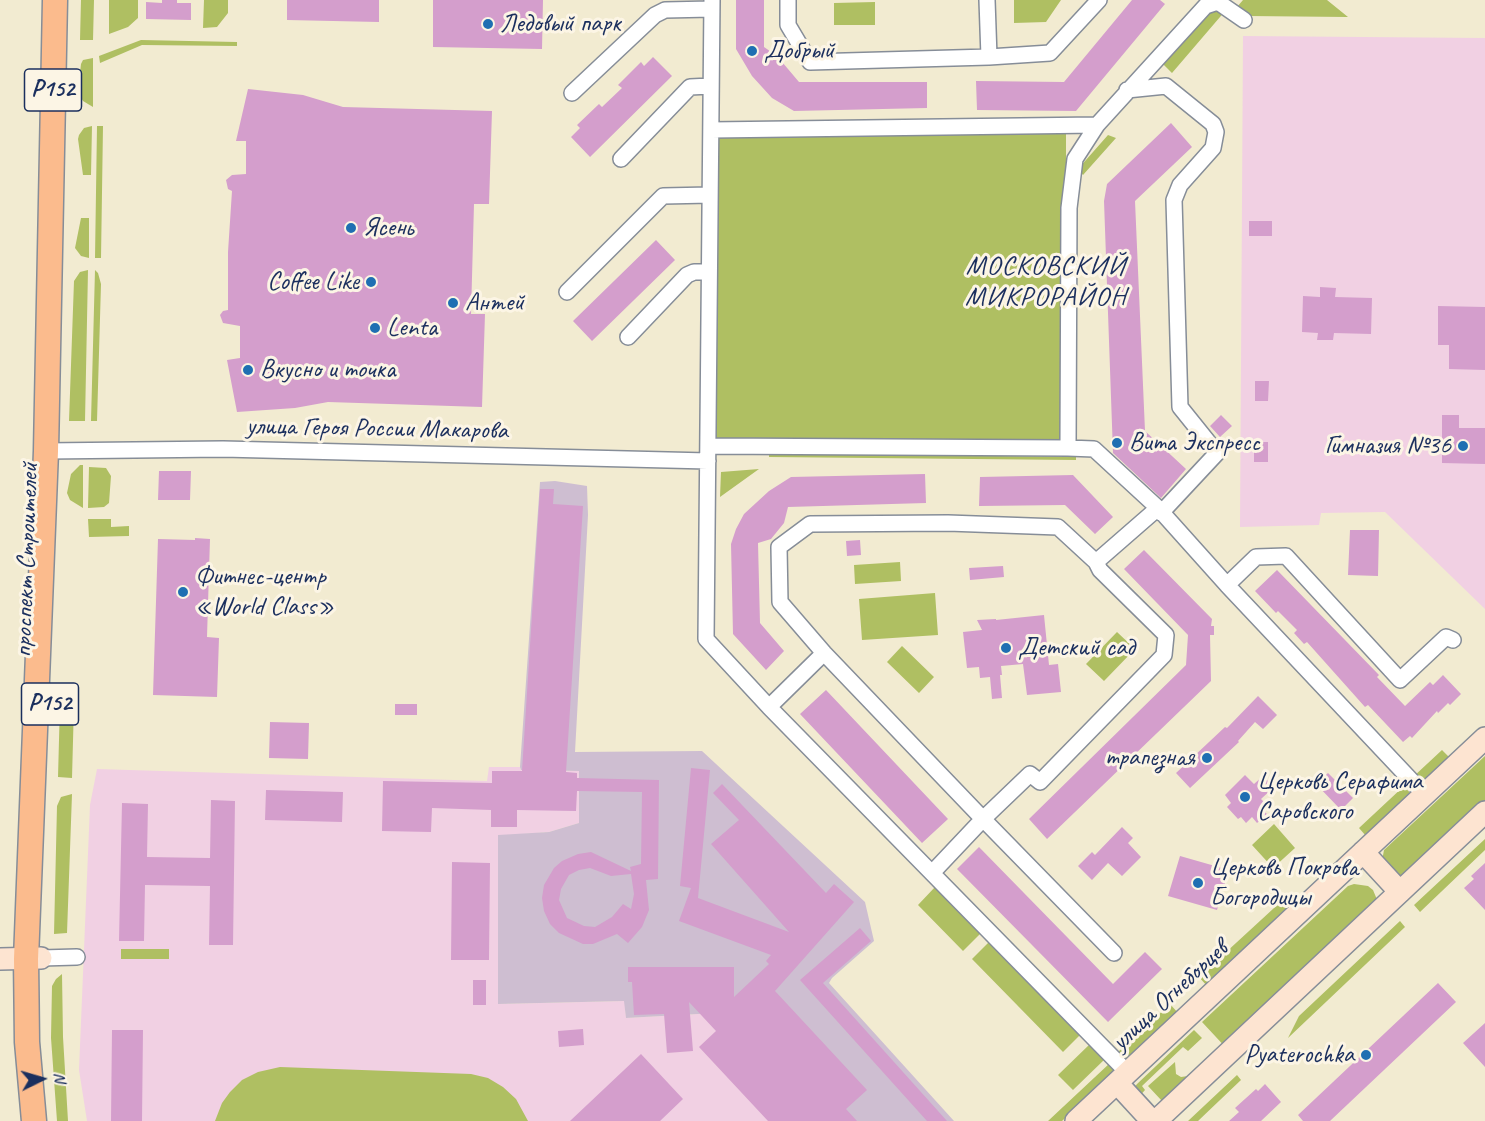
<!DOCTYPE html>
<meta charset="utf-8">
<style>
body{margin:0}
#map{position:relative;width:1485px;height:1121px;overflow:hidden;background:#f2ebd1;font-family:Caveat,sans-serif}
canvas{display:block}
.north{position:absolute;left:12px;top:1049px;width:60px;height:60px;-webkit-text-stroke:4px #fcf5e5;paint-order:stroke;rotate:85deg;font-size:16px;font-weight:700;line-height:24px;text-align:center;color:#1b2f5e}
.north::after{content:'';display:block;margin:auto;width:21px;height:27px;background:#1b2f5e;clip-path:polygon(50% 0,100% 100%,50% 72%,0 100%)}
</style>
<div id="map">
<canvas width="1485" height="1121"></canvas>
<div class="north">N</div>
</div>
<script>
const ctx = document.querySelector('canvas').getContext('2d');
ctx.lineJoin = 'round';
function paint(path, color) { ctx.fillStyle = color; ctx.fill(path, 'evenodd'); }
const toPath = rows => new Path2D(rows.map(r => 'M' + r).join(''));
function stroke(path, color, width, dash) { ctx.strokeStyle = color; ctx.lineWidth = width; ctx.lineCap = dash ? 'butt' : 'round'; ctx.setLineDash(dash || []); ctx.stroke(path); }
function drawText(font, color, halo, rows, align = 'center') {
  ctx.font = font + ' Caveat,sans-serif'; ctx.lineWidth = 6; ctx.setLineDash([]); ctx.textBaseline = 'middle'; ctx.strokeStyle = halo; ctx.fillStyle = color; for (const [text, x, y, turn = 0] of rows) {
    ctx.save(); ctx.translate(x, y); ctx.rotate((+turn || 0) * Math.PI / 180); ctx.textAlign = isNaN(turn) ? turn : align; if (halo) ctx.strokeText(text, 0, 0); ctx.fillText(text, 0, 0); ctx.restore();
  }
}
const built = toPath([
 [1243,36,1485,38,1485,609,1385,512,1321,513,1319,525,1240,527],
 [489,767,520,767,521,770,579,771,579,823,549,832,498,836,498,1004,625,1001,626,1018,716,1013,837,1121,87,1121,79,1070,90,805,97,769,487,781]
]);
const industrial = toPath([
 [555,481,587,486,588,515,575,752,702,751,865,902,874,941,832,978,829,983,954,1121,837,1121,716,1013,626,1018,624,1001,498,1004,498,835,549,832,579,823,579,771,521,770,520,767,540,482]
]);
const green = toPath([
 [81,0,94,0,93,40,80,40],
 [109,0,138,0,138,18,128,27,109,34],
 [204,0,228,0,228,13,217,27,203,28],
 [1014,0,1061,0,1046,22,1014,23],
 [1243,0,1327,0,1348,17,1248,16,1237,7],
 [875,2,875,25,834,25,834,3],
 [1209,8,1226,10,1172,73,1161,62],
 [141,40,237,42,237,46,142,45,100,63,99,56],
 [93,58,93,107,83,101,80,96,79,82,81,64,83,60],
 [92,126,91,175,83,175,78,139,79,135,84,128],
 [97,126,103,126,101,258,95,258],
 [1066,128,1066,445,711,444,711,131],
 [1108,135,1116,138,1083,175,1078,169],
 [81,218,89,218,89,258,81,256,75,248],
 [88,270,85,421,69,421,74,281,80,272],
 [95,270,98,273,101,284,97,421,91,421],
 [769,453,1076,457,1076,460,769,457],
 [80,465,83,465,83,508,70,500,67,493,71,474],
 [89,467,106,468,111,476,109,503,104,507,88,508],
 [759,469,720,497,721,472],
 [88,519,111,519,111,527,129,526,129,536,89,537],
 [900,562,901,581,855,584,854,565],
 [935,593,938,635,862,640,859,599],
 [1117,632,1135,649,1104,681,1086,664],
 [902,646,934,677,919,693,887,662],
 [60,703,74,704,72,778,58,777],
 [1442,750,1449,757,1420,784,1413,777],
 [1485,756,1485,807,1405,882,1382,861,1384,850],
 [1404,786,1411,794,1366,836,1359,828],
 [72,794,67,933,54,934,57,806,61,797],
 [1274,824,1295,848,1273,868,1252,845],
 [1485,839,1485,850,1420,912,1414,905],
 [1354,884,1368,886,1373,890,1378,902,1229,1051,1202,1022,1348,886],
 [935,887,981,933,963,951,918,905],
 [1286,897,1295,906,1207,986,1199,977],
 [1400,921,1405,927,1288,1038,1299,1016],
 [990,941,1082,1033,1063,1052,972,959],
 [121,949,169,949,169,959,121,959],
 [62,974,63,1037,68,1121,57,1121,51,1038,52,986,56,979],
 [1170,1004,1178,1013,1127,1061,1118,1052],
 [1194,1030,1202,1038,1188,1051,1183,1047,1142,1086,1145,1090,1136,1100,1134,1088,1137,1084],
 [1091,1043,1106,1058,1073,1090,1058,1075],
 [1175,1062,1176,1074,1181,1077,1188,1076,1162,1101,1148,1086],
 [1110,1063,1116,1070,1062,1121,1048,1121],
 [280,1067,471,1074,488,1078,503,1087,516,1099,528,1121,215,1121,222,1103,230,1092,242,1080,258,1072],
 [1237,1075,1241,1080,1198,1121,1188,1121]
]);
const building = toPath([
 [162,0,177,0,177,3,191,3,191,20,146,19,146,2,162,3],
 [287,0,379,0,379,22,287,20],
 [433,0,543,0,542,49,433,47],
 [736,0,764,0,764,47,777,56,799,82,927,82,927,108,794,111,772,98,752,76,736,49],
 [1132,0,1160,0,1165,4,1076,111,977,110,976,81,1064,82],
 [653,57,672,76,590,157,571,137,580,128,577,125,599,104,602,107,622,88,618,85,641,62,644,66],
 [248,89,303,95,343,107,492,111,489,204,474,204,471,314,485,314,482,407,328,402,295,408,237,412,227,360,240,358,240,326,223,323,220,315,223,311,228,310,228,252,232,191,228,189,226,180,232,175,246,174,246,141,236,141],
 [1171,123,1192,147,1135,201,1145,431,1186,469,1161,498,1113,453,1104,201,1107,184],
 [1249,221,1272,221,1272,236,1249,236],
 [656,240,675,260,592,341,573,321],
 [1320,287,1336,288,1335,297,1372,298,1371,334,1334,333,1333,340,1317,340,1318,333,1302,332,1303,296,1320,297],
 [1438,306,1485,307,1485,370,1449,369,1449,345,1438,345],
 [1255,381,1269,381,1268,401,1255,401],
 [1221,415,1232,426,1220,437,1210,426],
 [1442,415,1459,415,1459,428,1485,428,1485,464,1442,463],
 [1254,442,1268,442,1268,462,1254,462],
 [159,471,191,471,190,500,158,500],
 [925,474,926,503,788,507,784,523,771,539,758,543,760,623,784,651,766,670,733,634,731,544,736,529,744,514,769,491,791,477],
 [1073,475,1113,517,1095,534,1065,505,979,506,980,477],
 [540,489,554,489,553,504,583,506,566,772,577,773,577,778,659,780,658,879,646,880,649,910,642,927,628,943,617,934,593,944,583,944,559,933,550,924,544,911,542,898,544,885,554,868,562,861,578,854,591,852,631,871,630,867,641,864,642,792,577,791,576,811,517,810,517,827,491,827,491,810,432,808,431,832,382,831,383,781,492,783,492,771,522,771],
 [590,868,611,876,631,874,634,894,631,909,623,904,612,917,595,927,584,926,567,918,559,900,561,889,569,875,579,870],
 [1350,530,1379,530,1378,576,1348,575],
 [195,538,210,539,207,637,219,638,217,697,153,695,158,539,195,540],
 [860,540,861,555,847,556,846,541],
 [1144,550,1212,619,1211,626,1214,626,1214,635,1210,635,1211,681,1047,839,1029,819,1186,665,1188,635,1124,569],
 [1003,566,1004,577,970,580,969,568],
 [1277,570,1379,675,1377,677,1405,706,1430,682,1433,685,1443,675,1461,694,1450,705,1448,703,1438,713,1437,711,1412,738,1410,736,1403,742,1368,705,1365,707,1307,642,1304,644,1294,633,1297,630,1278,611,1276,613,1255,591],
 [1044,615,1049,665,1058,664,1061,692,1027,695,1023,664,1001,666,1002,675,1000,675,1002,698,992,699,990,677,980,678,979,667,967,668,963,632,982,630,977,620,996,619,996,620],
 [826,690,948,819,922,843,800,714],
 [1258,696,1277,715,1263,729,1255,722,1238,741,1239,742,1190,788,1176,773,1225,727,1227,728],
 [395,704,417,704,417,715,395,715],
 [270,722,309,723,308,759,269,758],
 [691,768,710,770,698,898,789,932,711,844,739,820,713,793,722,784,826,893,834,884,854,902,775,991,867,1090,846,1109,857,1121,768,1121,699,1047,716,1031,689,1002,693,1051,667,1053,664,1014,634,1015,632,982,628,982,628,967,734,967,734,997,769,964,766,961,771,955,679,921,691,888,680,886],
 [1328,773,1353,798,1341,810,1316,784],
 [1245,775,1254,784,1263,776,1274,787,1261,799,1266,804,1261,809,1267,814,1257,823,1252,817,1246,823,1241,817,1238,819,1227,807,1231,803,1225,795],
 [266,790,343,792,342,822,265,820],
 [211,800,235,801,233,945,209,945,210,886,145,885,144,941,119,941,122,803,148,804,147,857,210,858],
 [1122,827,1133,838,1128,843,1141,857,1122,876,1108,863,1092,880,1078,866,1092,852,1095,855],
 [979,847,1113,984,1145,952,1162,969,1108,1022,957,869],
 [1180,856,1229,870,1217,910,1168,896],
 [452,862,490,863,489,960,451,960],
 [1485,863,1485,910,1464,888,1474,879,1471,876],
 [860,928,871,941,823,983,947,1121,927,1121,800,980],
 [473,980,486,980,486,1005,473,1005],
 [1438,983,1456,1002,1330,1121,1303,1121,1298,1115],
 [1485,1023,1485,1067,1463,1043],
 [583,1029,584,1045,559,1047,558,1031],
 [112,1030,143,1030,142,1121,111,1121],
 [641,1054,683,1099,660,1121,570,1121],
 [1265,1084,1281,1102,1261,1121,1229,1121,1239,1112,1235,1108,1256,1089,1258,1091]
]);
const street = toPath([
 [712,0,706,639,769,707,1128,1073],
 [788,0,788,25,810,62,989,57,987,0],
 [1211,0,1097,125,1075,159,1069,208,1068,448,1094,449,1158,508,1227,585,1425,795],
 [1206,6,1218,2,1244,20],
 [989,57,1050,53,1099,0],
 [1127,90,1166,86,1213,124,1216,132,1213,148,1180,185,1174,200,1180,407,1217,453,1161,513],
 [572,93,655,15,665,10,711,9],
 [711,130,1097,125],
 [621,159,690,87,710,86],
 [567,292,663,196,710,195],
 [628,337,687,275,694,272,709,272],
 [708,446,1068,448],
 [46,451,223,449,708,461],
 [1096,562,1158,508],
 [1227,585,1256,557,1286,556,1400,680,1446,637,1453,640],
 [769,707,824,653],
 [932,873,983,819,1030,774,1040,782,1164,655,1166,635,1100,570,1096,562,1058,527,948,523,810,524,779,547,780,602,824,653,983,819,1114,953],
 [41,958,77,957]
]);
const secondary = toPath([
 [1363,852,1400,892],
 [0,959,41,958],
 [1117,1083,1152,1121],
 [1076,1121,1485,738],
 [1156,1121,1485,812]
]);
const primary = toPath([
 [34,1121,27,1042,26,959,46,451,55,0]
]);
const markers = [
 [488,24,6,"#1f6fb2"],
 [752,51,6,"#1f6fb2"],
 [351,228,6,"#1f6fb2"],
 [371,282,6,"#1f6fb2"],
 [453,303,6,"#1f6fb2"],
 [375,328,6,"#1f6fb2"],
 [248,370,6,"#1f6fb2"],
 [1117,443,6,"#1f6fb2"],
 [1463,446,6,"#1f6fb2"],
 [183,592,6,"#1f6fb2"],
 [1006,648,6,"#1f6fb2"],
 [1207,758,6,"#1f6fb2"],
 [1245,797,6,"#1f6fb2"],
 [1198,883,6,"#1f6fb2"],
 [1366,1055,6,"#1f6fb2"]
];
const shields = [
 [53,90,57],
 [50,704,57]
];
const shieldNames = [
 ["Р152",53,90],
 ["Р152",50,704]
];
const poiNames = [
 ["Ледовый парк",500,24],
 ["Добрый",764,51],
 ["Ясень",363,228],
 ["Coffee Like",359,282,"right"],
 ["Антей",465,303],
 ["Lenta",387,328],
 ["Вкусно и точка",260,370],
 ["Вита Экспресс",1129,443],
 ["Гимназия №36",1451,446,"right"],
 ["Фитнес-центр",195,577],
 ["«World Class»",195,607],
 ["Детский сад",1018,648],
 ["трапезная",1195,758,"right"],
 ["Церковь Серафима",1257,782],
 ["Саровского",1257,812],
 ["Церковь Покрова",1210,868],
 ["Богородицы",1210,898],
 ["Pyaterochka",1354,1055,"right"]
];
const streetNames = [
 ["улица Героя России Макарова",377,429,1],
 ["проспект Строителей",27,560,-88],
 ["улица Огнеборцев",1170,996,-43]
];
const neighbourhoodNames = [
 ["МОСКОВСКИЙ",1046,267],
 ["МИКРОРАЙОН",1046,298]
];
paint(built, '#f1d0e3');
paint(industrial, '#cebed1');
paint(green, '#afbf62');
paint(building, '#d49ecc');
stroke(street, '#868d98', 18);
stroke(secondary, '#868d98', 24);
stroke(primary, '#868d98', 27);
stroke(street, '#fff', 15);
stroke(secondary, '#fde4d1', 21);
stroke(primary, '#fbbb8d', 24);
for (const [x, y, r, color] of markers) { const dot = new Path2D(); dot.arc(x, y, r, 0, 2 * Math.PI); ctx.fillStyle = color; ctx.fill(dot); stroke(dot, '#fcf5e5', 2); }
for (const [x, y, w] of shields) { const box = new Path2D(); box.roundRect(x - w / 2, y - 21, w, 42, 4.5); ctx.fillStyle = '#fcf5e5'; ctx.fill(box); stroke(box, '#1b2f5e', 1.5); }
drawText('bold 24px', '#1b2f5e', null, shieldNames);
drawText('26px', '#1b2f5e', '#fcf5e5', poiNames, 'left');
drawText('26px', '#1b2f5e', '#fcf5e5', streetNames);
ctx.letterSpacing = '1.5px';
drawText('27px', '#1b2f5e', '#fcf5e5', neighbourhoodNames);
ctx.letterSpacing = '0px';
</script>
